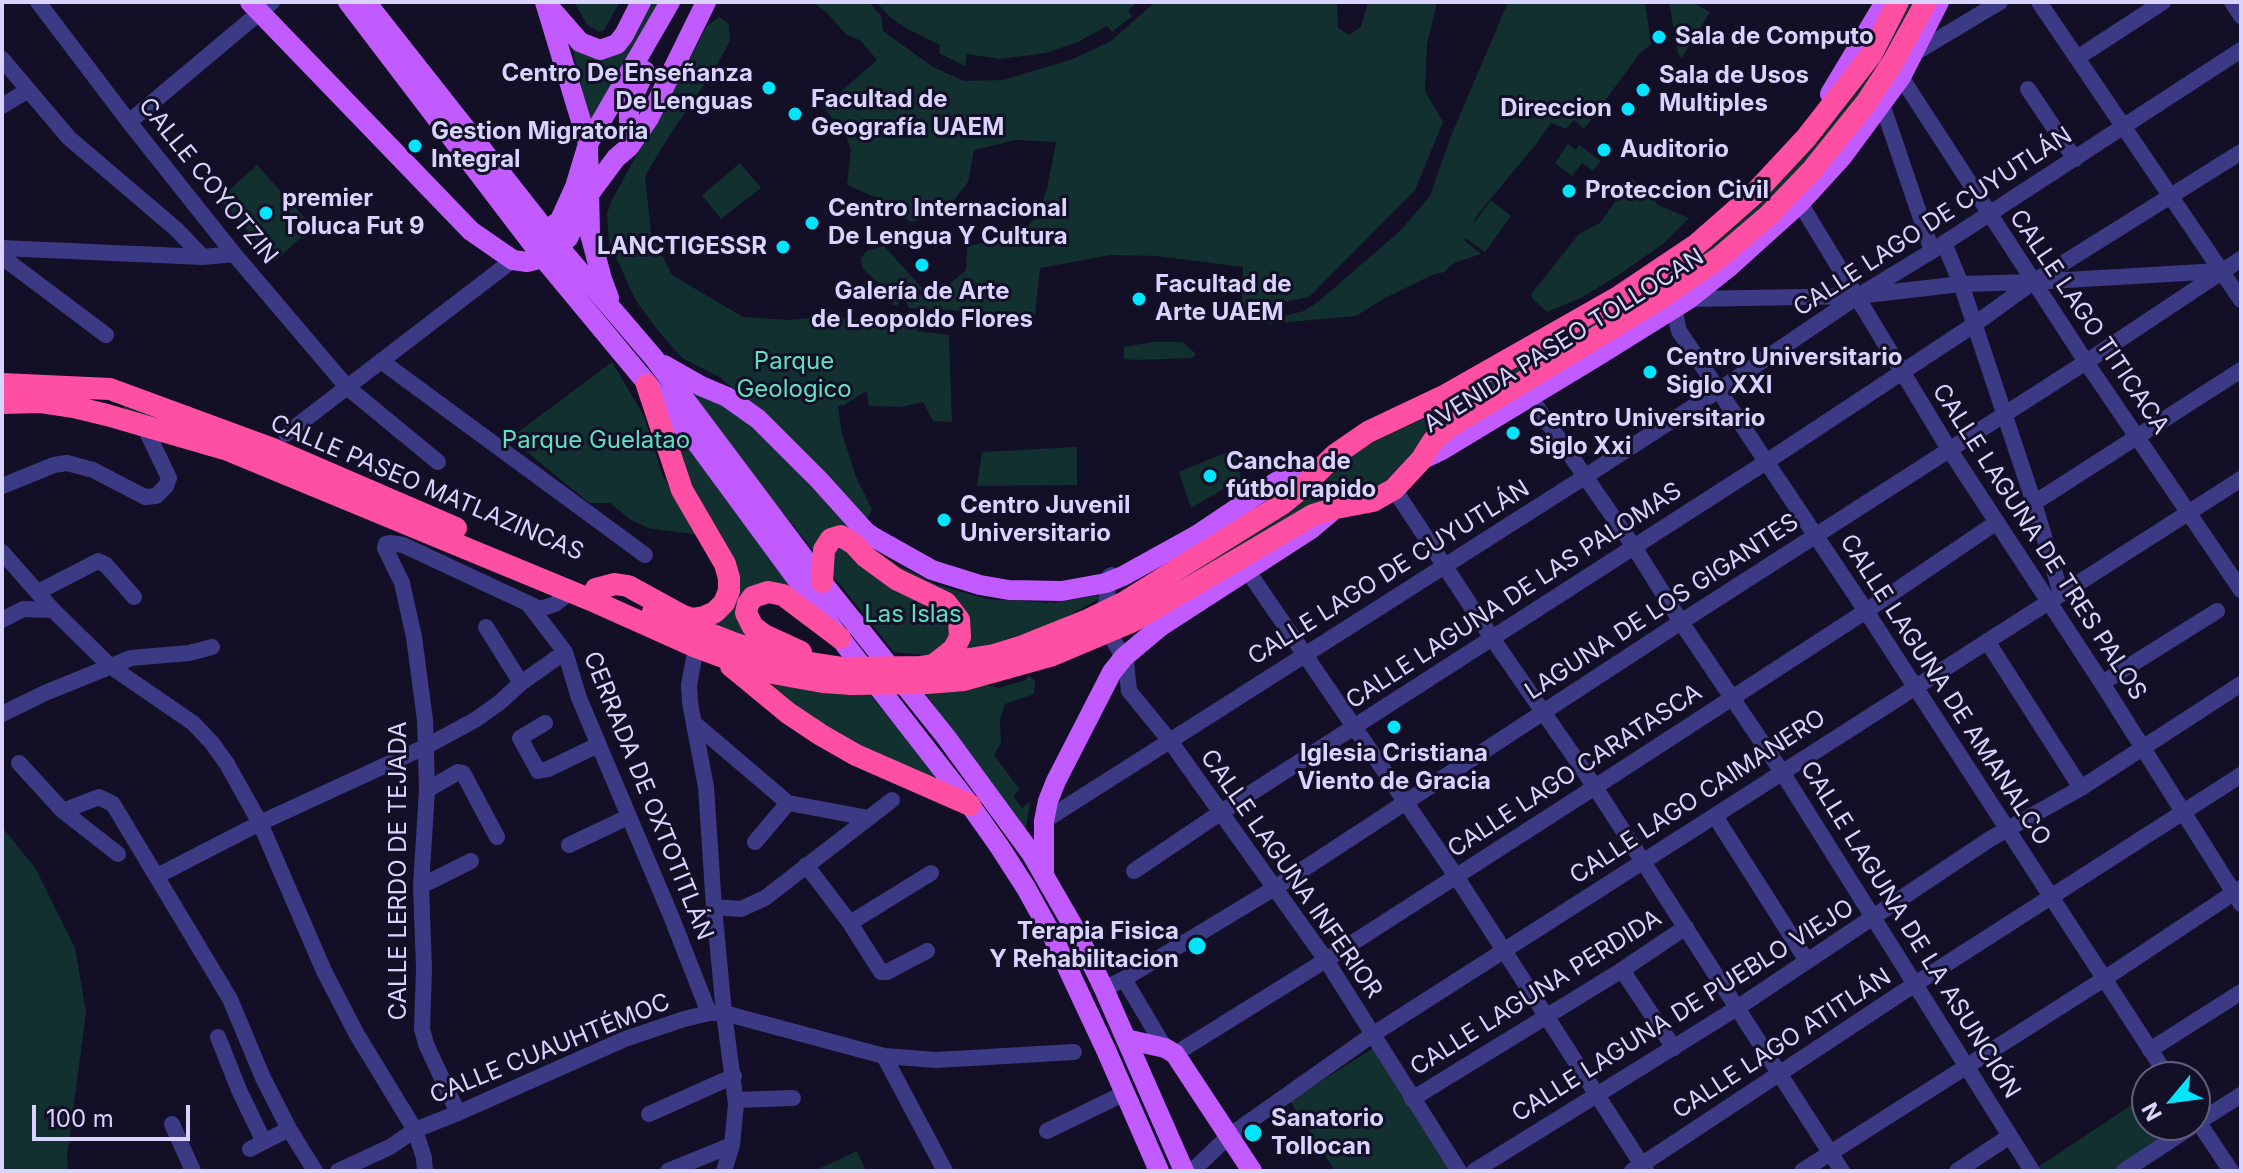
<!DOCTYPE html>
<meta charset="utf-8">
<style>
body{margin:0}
#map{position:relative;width:2243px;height:1173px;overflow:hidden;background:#130f26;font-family:Inter,sans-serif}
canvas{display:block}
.frame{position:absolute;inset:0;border:4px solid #d9d4ff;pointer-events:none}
.north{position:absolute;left:2131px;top:1061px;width:80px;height:80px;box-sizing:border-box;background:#130f26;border:2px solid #625e7d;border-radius:50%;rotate:241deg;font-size:22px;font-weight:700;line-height:32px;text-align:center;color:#d9d4ff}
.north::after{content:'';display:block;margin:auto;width:28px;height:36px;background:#00e5ff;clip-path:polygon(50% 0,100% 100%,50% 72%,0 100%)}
.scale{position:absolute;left:32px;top:1105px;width:158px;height:36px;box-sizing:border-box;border:4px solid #d9d4ff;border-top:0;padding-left:10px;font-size:24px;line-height:28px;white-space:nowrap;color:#d9d4ff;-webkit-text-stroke:6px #130f26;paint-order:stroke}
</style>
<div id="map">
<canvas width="2243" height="1173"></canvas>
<div class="frame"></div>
<div class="north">N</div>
<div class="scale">100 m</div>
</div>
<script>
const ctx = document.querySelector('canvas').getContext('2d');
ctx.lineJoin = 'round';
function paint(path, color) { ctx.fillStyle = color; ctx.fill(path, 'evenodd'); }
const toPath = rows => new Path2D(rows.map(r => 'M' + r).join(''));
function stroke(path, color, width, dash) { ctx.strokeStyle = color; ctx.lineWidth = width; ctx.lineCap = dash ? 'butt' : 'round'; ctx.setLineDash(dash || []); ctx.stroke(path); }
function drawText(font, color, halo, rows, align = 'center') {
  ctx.font = font + ' Inter,sans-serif'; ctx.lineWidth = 6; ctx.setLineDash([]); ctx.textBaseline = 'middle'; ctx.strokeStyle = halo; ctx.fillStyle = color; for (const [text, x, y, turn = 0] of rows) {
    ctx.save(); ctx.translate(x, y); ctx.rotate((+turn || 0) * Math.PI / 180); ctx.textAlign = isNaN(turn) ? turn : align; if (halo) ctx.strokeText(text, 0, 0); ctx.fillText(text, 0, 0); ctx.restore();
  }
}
const green = toPath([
 [574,2,620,2,604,30,600,32,588,26],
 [650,2,664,2,591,128,572,46,601,57],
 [812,2,869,2,881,16,883,31,933,67,964,81,1003,80,1073,59,1111,41,1155,2,1337,2,1338,28,1349,35,1361,27,1368,2,1437,2,1427,44,1425,91,1443,122,1415,190,1309,297,1263,306,1242,314,1243,267,1156,256,1111,255,1040,268,1035,315,909,308,901,293,936,296,966,270,967,246,993,241,1023,230,1037,217,1047,189,1056,142,1016,140,974,150,968,182,948,208,912,222,897,214,898,207,847,185,851,150,845,133,823,107,877,60,861,41,846,34,826,12],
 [876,2,1137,2,1128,11,1132,16,1112,32,1107,26,1078,42,1046,53,1000,59,967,54,965,66,939,53,940,45,909,30,890,17],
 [1508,2,1645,2,1651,45,1641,52,1584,129,1574,120,1566,129,1551,123,1537,143,1478,214,1472,226,1491,200,1511,216,1485,252,1465,238,1464,240,1481,254,1454,263,1444,272,1432,275,1383,299,1356,316,1267,324,1267,320,1304,311,1318,302,1400,231,1430,196,1451,136],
 [1669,2,1692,2,1710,12,1682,58,1678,54],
 [1906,2,1920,2,1895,48,1848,118,1819,155,1782,195,1742,233,1697,266,1438,432,1382,484,1308,511,1135,615,1086,639,1060,648,977,671,931,678,865,679,816,677,777,669,623,610,281,467,132,413,126,410,123,407,128,398,334,482,640,613,784,666,830,673,901,673,980,663,1046,646,1112,614,1297,503,1362,448,1433,414,1591,321,1662,276,1735,223,1795,161,1844,103,1896,24],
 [719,17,729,24,730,41,714,70,671,133,645,176,651,233,672,275,743,317,789,320,810,318,925,321,917,331,949,335,952,422,933,421,923,402,901,407,869,406,867,391,844,405,838,406,841,430,856,477,872,509,867,520,798,446,721,378,682,358,660,333,636,301,609,242,607,214,611,202,707,26],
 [1568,144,1576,150,1579,145,1601,161,1593,171,1582,163,1572,176,1555,163],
 [740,163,761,188,721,219,702,195],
 [257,165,313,227,275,261,219,199],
 [1632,178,1658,205,1689,218,1663,244,1620,274,1581,298,1547,312,1532,298,1532,293,1579,234,1600,223],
 [884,246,903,267,925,291,900,291,898,305,893,305,891,295,862,268,861,259,866,251],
 [1152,342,1183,342,1196,354,1192,358,1135,360,1124,359,1124,347],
 [612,362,644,416,662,474,699,535,648,528,631,520,610,503,589,503,510,438],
 [678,381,734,408,764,436,835,513,884,558,937,585,987,599,1055,603,1110,593,1053,624,986,646,924,655,894,652],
 [663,414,805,604,786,590,741,610,791,653,704,623,732,601,704,516],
 [1077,447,1077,485,977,486,982,452],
 [1234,449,1241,479,1191,508,1179,472],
 [1028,675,1035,681,1034,694,1005,704,1000,720,1001,743,994,755,1020,790,1013,796,1022,808,1030,802,1025,834,924,691,987,685,999,688,1026,680],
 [764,684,871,696,943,782,831,732],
 [2,827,36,869,75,948,86,1012,67,1157,68,1171,2,1171],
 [1375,1047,1453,1171,1335,1171,1290,1101],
 [2133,1104,2162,1146,2124,1171,2040,1171,2038,1167],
 [857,1151,866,1171,814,1171]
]);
const minor = toPath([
 [38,2,129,122,234,254,347,387,438,462],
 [2039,2,2241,300],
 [2232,2,2241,16],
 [1915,53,2000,2],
 [2077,58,2163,2],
 [2,59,69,138,176,229,203,257],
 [1901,77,2086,362,2241,590],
 [2028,89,2075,159],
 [1882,104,1932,251],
 [2,106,27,91],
 [129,122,272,2],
 [1800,203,1949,449,2102,683,2241,904],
 [1944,243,1961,284,2034,503,2061,594],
 [2,248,203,257,234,254],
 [2,257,106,335],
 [1689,299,1858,296,1961,284,2033,282,2219,271],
 [1674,308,1679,331,1866,611,2168,1077],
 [381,361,645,555],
 [1530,397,1634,547,1681,622,1782,772,2032,1171],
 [286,434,513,260],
 [2,486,54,465,67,463,93,470,145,497,156,496,166,486,169,478,144,426],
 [1394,489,1492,638,1595,787,1842,1171],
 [2034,503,2241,370],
 [2,552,53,610,110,666,193,723,212,743,227,764,260,823,324,971,356,1033,415,1130,424,1158,425,1171],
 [1247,570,1456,876,1646,1171],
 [1112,575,1109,577,1104,624,1126,662,1129,691,1170,741,1326,960,1459,1171],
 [38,592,98,561,106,565,134,597],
 [529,605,565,652,579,698,671,916,709,1013],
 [2,620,23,609,53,610],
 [486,627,521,683],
 [1987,641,2081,788],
 [696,647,689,685,690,703,706,787,714,907,724,1013,736,1104,732,1145,724,1171],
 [2102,683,2217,611],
 [2,714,45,693,131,658,189,653,212,647],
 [545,723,520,738,538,771,548,769,598,745],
 [694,723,788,803,869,818],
 [19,763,63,811,118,854],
 [427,790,458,772,463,773,497,837],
 [63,811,99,797,113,804,230,999,263,1078,289,1129,315,1171],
 [1715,816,1807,961],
 [1044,821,1586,476,1719,390,1858,296,1932,251,2241,50],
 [755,842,788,803],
 [569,845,628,817],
 [806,865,850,923,881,972,887,972,927,951],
 [1134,871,1220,813,1766,462,1975,324,2033,282,2241,152],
 [157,876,260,823,425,747,475,720,499,703,521,683,565,652],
 [421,886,471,861],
 [714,907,741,909,765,898,892,800],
 [850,923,931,873],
 [1622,970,1674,1048],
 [1124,979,1165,1048],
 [1104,989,1124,979,1273,889,1681,622,2086,362,2241,259],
 [218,1037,239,1090,264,1142],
 [2150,1050,2241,992],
 [1175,1054,1326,960,1595,787,1866,611,1997,522],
 [884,1056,945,1171],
 [1412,1099,1622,970,1686,927],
 [736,1100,793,1098],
 [458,1113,426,1044,422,1029,424,969,421,886,427,790,425,720,414,637,402,583,385,548,386,544,390,543,403,545,540,609,555,604,570,592],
 [649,1114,734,1076],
 [2195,1117,2231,1171],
 [172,1124,193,1171],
 [2195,1124,2241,1095],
 [1047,1131,1125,1093],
 [250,1149,289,1129],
 [338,1171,390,1147,415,1130,458,1113,625,1039,684,1019,709,1013,724,1013,884,1056,936,1060,1074,1052],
 [668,1171,732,1145],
 [1192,1171,1229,1136,1372,1035,2241,479],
 [1474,1171,1737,1008,1990,839,2081,788,2241,684],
 [1632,1171,1915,984,2241,775],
 [1802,1171,2104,979,2241,888],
 [1957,1171,2010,1136],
 [2124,1171,2194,1125]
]);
const major = toPath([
 [250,2,471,231,513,260,527,262,543,258,559,247,568,238,590,193,616,158,629,147,649,118,706,2],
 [348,2,543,258,699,446,840,638,970,805,999,846,1026,888,1053,937,1106,1050,1159,1171],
 [366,2,559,247,654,358,822,582,946,737,1031,853,1076,931,1104,989,1184,1171],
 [545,2,588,144,590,234,602,279,609,298],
 [553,11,580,42,600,50,617,44,624,35,641,2],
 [1830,94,1885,2],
 [629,147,629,106,645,71],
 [536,239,560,220,575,187,588,144,670,2],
 [664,365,701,386,727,397,758,419,819,480,866,532,875,538,932,570,980,585,1009,590,1062,591,1106,583,1123,576,1197,535,1276,482,1288,477,1320,468],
 [1421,460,1442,450,1596,357,1689,299,1728,268,1800,203,1842,157,1901,77,1939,2],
 [1044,873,1044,821,1048,801,1056,781,1112,672,1124,657,1161,626,1311,529,1330,513],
 [1126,1039,1165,1048,1175,1054,1252,1171]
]);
const highway = toPath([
 [2,384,110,389,273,449,456,528],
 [2,403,41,402,74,407,107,415,228,450,591,600,696,647,761,671,823,682,852,684,927,683,964,680,1050,656,1133,621,1313,515,1336,508,1373,501,1394,489,1421,460,1433,441,1449,427,1661,298,1720,257,1769,215,1813,169,1866,103,1893,62,1926,2],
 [822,582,824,550,831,539,841,536,854,544,866,557,896,579,946,603,959,620,960,637,954,649,935,664],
 [596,589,615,584,628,586,681,615,692,619,704,617,715,612,724,603,729,591,729,578,725,564,682,490,647,385],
 [653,612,736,644,785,659,843,668,920,667,994,655,1023,646,1088,620,1123,603,1282,504,1298,491,1336,454,1368,432,1444,396,1620,296,1696,245,1753,195,1806,138,1871,55,1898,2],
 [801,652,764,635,753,627,746,613,748,604,753,597,768,592,783,595,840,638],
 [731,666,788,713,821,735,856,755,970,805]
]);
const markers = [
 [1659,37,8,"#00e5ff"],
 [769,88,8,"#00e5ff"],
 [1643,90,8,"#00e5ff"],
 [1628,109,8,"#00e5ff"],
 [795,114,8,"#00e5ff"],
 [415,146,8,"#00e5ff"],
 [1604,150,8,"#00e5ff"],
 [1569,191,8,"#00e5ff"],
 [266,213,8,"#00e5ff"],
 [812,223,8,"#00e5ff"],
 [783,247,8,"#00e5ff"],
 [922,265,8,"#00e5ff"],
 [1139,299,8,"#00e5ff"],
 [1650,372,8,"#00e5ff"],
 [1513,433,8,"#00e5ff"],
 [1210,476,8,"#00e5ff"],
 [944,520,8,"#00e5ff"],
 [1394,727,8,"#00e5ff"],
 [1197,946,10,"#00e5ff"],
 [1253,1133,10,"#00e5ff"]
];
const poiNames = [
 ["Sala de Computo",1675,37],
 ["Centro De Enseñanza",753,74,"right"],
 ["De Lenguas",753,102,"right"],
 ["Sala de Usos",1659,76],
 ["Multiples",1659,104],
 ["Facultad de",811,100],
 ["Geografía UAEM",811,128],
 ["Direccion",1612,109,"right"],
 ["Gestion Migratoria",431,132],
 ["Integral",431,160],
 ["Auditorio",1620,150],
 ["Proteccion Civil",1585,191],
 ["premier",282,199],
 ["Toluca Fut 9",282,227],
 ["Centro Internacional",828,209],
 ["De Lengua Y Cultura",828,237],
 ["LANCTIGESSR",767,247,"right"],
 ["Facultad de",1155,285],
 ["Arte UAEM",1155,313],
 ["Galería de Arte",922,292,"center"],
 ["de Leopoldo Flores",922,320,"center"],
 ["Centro Universitario",1666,358],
 ["Siglo XXI",1666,386],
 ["Centro Universitario",1529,419],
 ["Siglo Xxi",1529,447],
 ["Cancha de",1226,462],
 ["fútbol rapido",1226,490],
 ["Centro Juvenil",960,506],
 ["Universitario",960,534],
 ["Iglesia Cristiana",1394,754,"center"],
 ["Viento de Gracia",1394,782,"center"],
 ["Terapia Fisica",1179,932,"right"],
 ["Y Rehabilitacion",1179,960,"right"],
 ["Sanatorio",1271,1119],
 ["Tollocan",1271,1147]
];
const streetNames = [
 ["CALLE COYOTZIN",208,181,51],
 ["CALLE LAGO DE CUYUTLÁN",1933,222,-33],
 ["CALLE LAGO TITICACA",2089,322,56],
 ["AVENIDA PASEO TOLLOCAN",1564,341,-32],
 ["CALLE PASEO MATLAZINCAS",427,488,23],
 ["CALLE LAGUNA DE TRES PALOS",2039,542,57],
 ["CALLE LAGO DE CUYUTLÁN",1389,573,-32],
 ["CALLE LAGUNA DE LAS PALOMAS",1514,596,-33],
 ["LAGUNA DE LOS GIGANTES",1662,607,-33],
 ["CALLE LAGUNA DE AMANALCO",1945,690,57],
 ["CALLE LAGO CARATASCA",1575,771,-33],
 ["CERRADA DE OXTOTITLÁN",648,796,68],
 ["CALLE LAGO CAIMANERO",1698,797,-33],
 ["CALLE LERDO DE TEJADA",399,871,-90],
 ["CALLE LAGUNA INFERIOR",1291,874,55],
 ["CALLE LAGUNA DE LA ASUNCIÓN",1910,930,58],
 ["CALLE LAGUNA PERDIDA",1536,993,-32],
 ["CALLE LAGUNA DE PUEBLO VIEJO",1683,1011,-32],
 ["CALLE LAGO ATITLÁN",1782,1044,-33],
 ["CALLE CUAUHTÉMOC",550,1049,-22]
];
const parkNames = [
 ["Parque",794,362],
 ["Geologico",794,390],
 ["Parque Guelatao",596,441],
 ["Las Islas",913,615]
];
paint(green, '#12302f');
stroke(minor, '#3d3a85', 16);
stroke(major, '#c25bff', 20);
stroke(highway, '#ff4fa3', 22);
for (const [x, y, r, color] of markers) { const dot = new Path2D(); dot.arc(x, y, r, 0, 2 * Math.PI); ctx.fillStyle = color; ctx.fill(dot); stroke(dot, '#130f26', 3); }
drawText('bold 24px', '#d9d4ff', '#130f26', poiNames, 'left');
drawText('24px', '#d9d4ff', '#130f26', streetNames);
drawText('24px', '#5fe0c0', '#130f26', parkNames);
</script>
